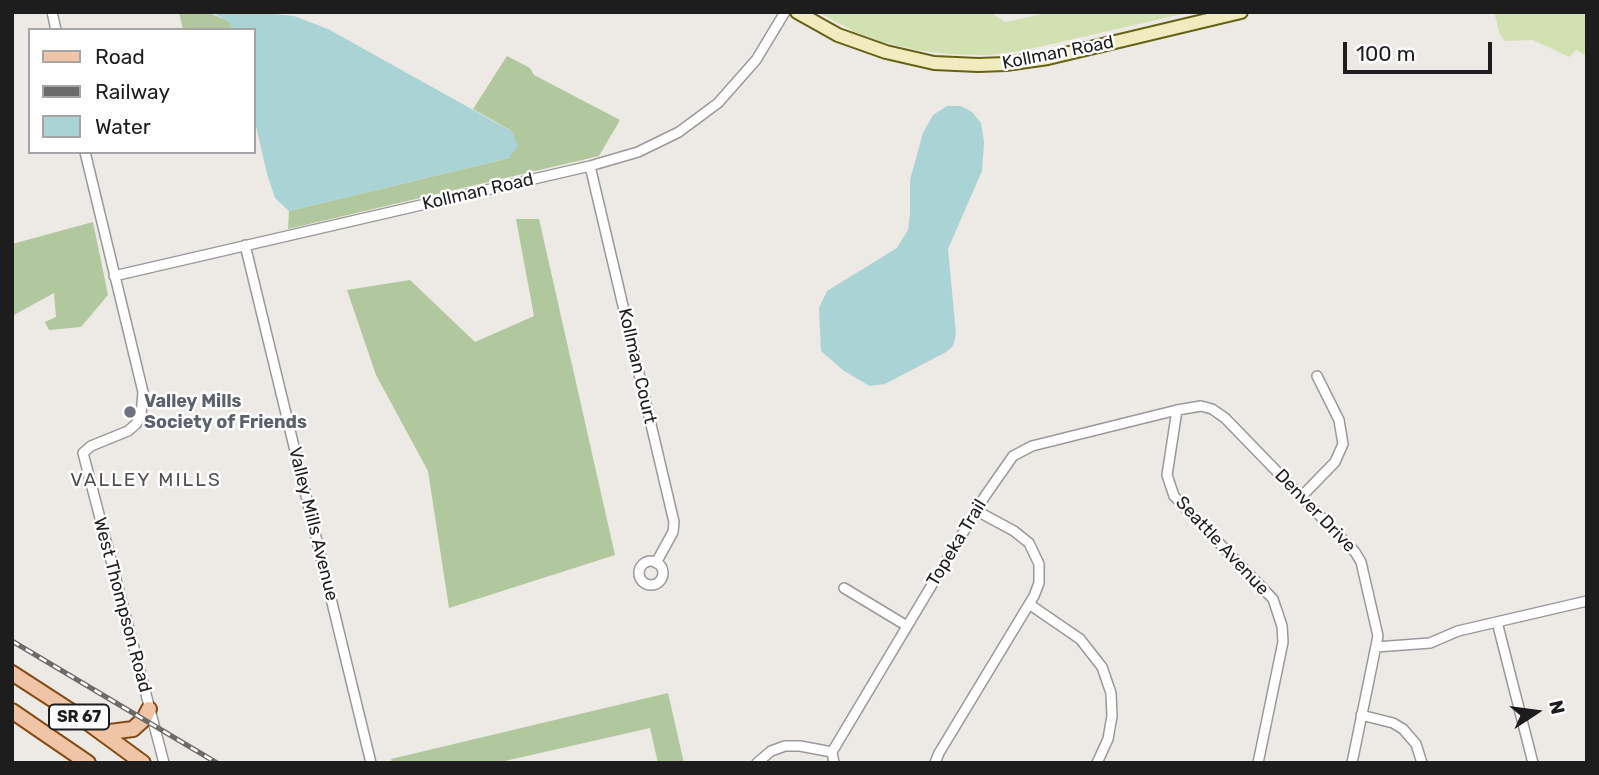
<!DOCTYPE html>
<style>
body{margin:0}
#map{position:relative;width:1599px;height:775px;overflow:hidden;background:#ede9e5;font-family:Rubik,sans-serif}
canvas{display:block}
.frame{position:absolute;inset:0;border:14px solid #1d1d1d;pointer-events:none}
.legend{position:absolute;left:28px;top:28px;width:228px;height:126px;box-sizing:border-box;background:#fff;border:2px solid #a5a5a5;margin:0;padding:9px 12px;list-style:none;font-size:21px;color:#1d1d1d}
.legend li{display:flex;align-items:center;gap:14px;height:35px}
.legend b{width:35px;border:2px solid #a5a5a5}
.north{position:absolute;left:1501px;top:677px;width:70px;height:70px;-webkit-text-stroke:5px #fff;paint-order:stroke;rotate:77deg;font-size:19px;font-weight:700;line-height:28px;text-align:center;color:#1d1d1d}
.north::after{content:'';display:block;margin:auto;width:24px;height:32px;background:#1d1d1d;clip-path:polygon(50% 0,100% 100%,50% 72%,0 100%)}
.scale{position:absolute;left:1343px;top:42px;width:149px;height:32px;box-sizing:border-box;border:4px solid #1d1d1d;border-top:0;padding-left:9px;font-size:21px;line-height:24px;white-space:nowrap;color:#1d1d1d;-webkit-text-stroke:5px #fff;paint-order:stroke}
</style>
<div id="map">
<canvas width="1599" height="775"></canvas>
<div class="frame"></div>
<ul class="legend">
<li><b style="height:9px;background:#f0c4a7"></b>Road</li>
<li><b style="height:9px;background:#6b6b6b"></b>Railway</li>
<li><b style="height:19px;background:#aad3d5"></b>Water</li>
</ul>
<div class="north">N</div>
<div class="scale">100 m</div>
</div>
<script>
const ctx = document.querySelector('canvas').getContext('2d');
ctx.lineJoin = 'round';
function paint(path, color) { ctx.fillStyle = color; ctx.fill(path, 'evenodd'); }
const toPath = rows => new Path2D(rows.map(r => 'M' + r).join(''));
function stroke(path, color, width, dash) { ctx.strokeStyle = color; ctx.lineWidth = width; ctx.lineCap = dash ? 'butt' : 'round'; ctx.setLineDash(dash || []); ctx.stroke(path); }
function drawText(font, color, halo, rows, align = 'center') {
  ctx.font = font + ' Rubik,sans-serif'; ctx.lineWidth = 5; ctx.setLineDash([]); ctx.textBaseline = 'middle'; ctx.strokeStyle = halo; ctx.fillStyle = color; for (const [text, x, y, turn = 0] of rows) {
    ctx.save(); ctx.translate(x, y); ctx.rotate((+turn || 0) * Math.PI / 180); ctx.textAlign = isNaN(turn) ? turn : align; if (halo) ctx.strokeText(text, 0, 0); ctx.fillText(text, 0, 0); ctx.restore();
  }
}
const grass = toPath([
 [818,12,990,12,1006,22,1051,12,1191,12,1021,51,987,55,948,54,917,50,882,42,855,32],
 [1494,12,1587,12,1587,56,1576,50,1569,57,1533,40,1505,41,1500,35]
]);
const forest = toPath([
 [179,12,206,12,229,21,234,30,183,30],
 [507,56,530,68,534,75,620,120,599,156,288,229,289,211,509,158,512,131,473,109],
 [516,219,539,219,615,555,449,608,428,471,376,375,347,290,410,280,475,342,534,316],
 [93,222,108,295,81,327,49,330,45,322,56,317,54,293,12,316,12,244],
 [668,693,684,763,658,763,650,728,496,763,392,763,391,759]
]);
const water = toPath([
 [210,12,258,12,294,16,328,29,502,126,512,131,518,146,509,158,289,211,275,198,267,174,254,117,254,30,234,30,228,21],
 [947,106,961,106,972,112,981,123,984,142,982,171,948,249,956,334,953,346,946,352,885,384,870,386,844,371,821,351,819,308,827,291,897,248,908,230,910,213,910,180,923,133,933,115]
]);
const street = toPath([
 [52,12,56,30],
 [85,152,143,392,141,416,136,424,128,431,91,446,83,453,164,763],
 [590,166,674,522,673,532,656,563],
 [245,245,371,763],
 [114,276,590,166,638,152,679,132,718,103,756,60,785,12],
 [1177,410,1167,475,1174,496,1273,599,1282,626,1283,642,1258,763],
 [1301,497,1335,462,1343,444,1339,420,1317,376],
 '639 573a12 12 0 1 1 24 0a12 12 0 1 1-24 0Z',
 [844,588,907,626],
 [1029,604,1080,639,1102,667,1111,693,1112,716,1108,739,1097,763],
 [1497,622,1533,763],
 [1376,647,1430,643,1458,631,1587,601],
 [1361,715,1393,723,1403,729,1416,744,1422,763],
 [832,752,985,496,1013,456,1032,446,1177,410,1201,406,1212,409,1225,418,1355,552,1361,562,1378,636,1352,763],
 [832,752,834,763],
 [757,763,771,751,785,746,800,746,832,752],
 [935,763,939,753,1034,596,1039,583,1039,564,1029,543,1014,531,977,511]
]);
const secondary = toPath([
 [797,12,838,35,886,52,934,63,978,65,1006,64,1048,58,1241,12]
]);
const primary = toPath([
 [12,673,83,719,143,763],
 [12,711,88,763],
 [102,733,133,729,144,719,149,709]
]);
const rail = toPath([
 [12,641,217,763]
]);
const markers = [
 [130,412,7,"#6b7280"]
];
const shields = [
 [79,717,60]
];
const shieldNames = [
 ["SR 67",79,717]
];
const streetNames = [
 ["Kollman Road",1058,53,-11],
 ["Kollman Road",478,192,-13],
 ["Kollman Court",637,366,77],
 ["Denver Drive",1315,511,46],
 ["Valley Mills Avenue",313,524,76],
 ["Topeka Trail",957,543,-59],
 ["Seattle Avenue",1222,546,47],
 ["West Thompson Road",122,605,75]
];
const worshipNames = [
 ["Valley Mills",144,402],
 ["Society of Friends",144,423]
];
const neighbourhoodNames = [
 ["VALLEY MILLS",146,481]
];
paint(grass, '#d1e1b1');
paint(forest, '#b1c79e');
paint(water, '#aad3d5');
stroke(street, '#9a9a9a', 12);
stroke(secondary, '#666113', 16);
stroke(primary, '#844b13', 18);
stroke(street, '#fff', 9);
stroke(secondary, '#f1ebbf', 12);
stroke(primary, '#f0c4a7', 14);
stroke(rail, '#6b6b6b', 5);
stroke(rail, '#fff', 2.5, [8]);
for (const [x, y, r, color] of markers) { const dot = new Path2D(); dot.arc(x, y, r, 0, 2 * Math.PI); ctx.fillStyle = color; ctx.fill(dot); stroke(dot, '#fff', 2.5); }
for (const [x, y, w] of shields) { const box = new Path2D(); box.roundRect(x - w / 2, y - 12.5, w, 25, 5); ctx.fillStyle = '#fff'; ctx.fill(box); stroke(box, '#1d1d1d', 2); }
drawText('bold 16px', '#1d1d1d', null, shieldNames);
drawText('18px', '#1d1d1d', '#fff', streetNames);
drawText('bold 18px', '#5b616d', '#fff', worshipNames, 'left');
ctx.letterSpacing = '2px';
drawText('19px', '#505050', '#fff', neighbourhoodNames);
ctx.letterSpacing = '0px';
</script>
